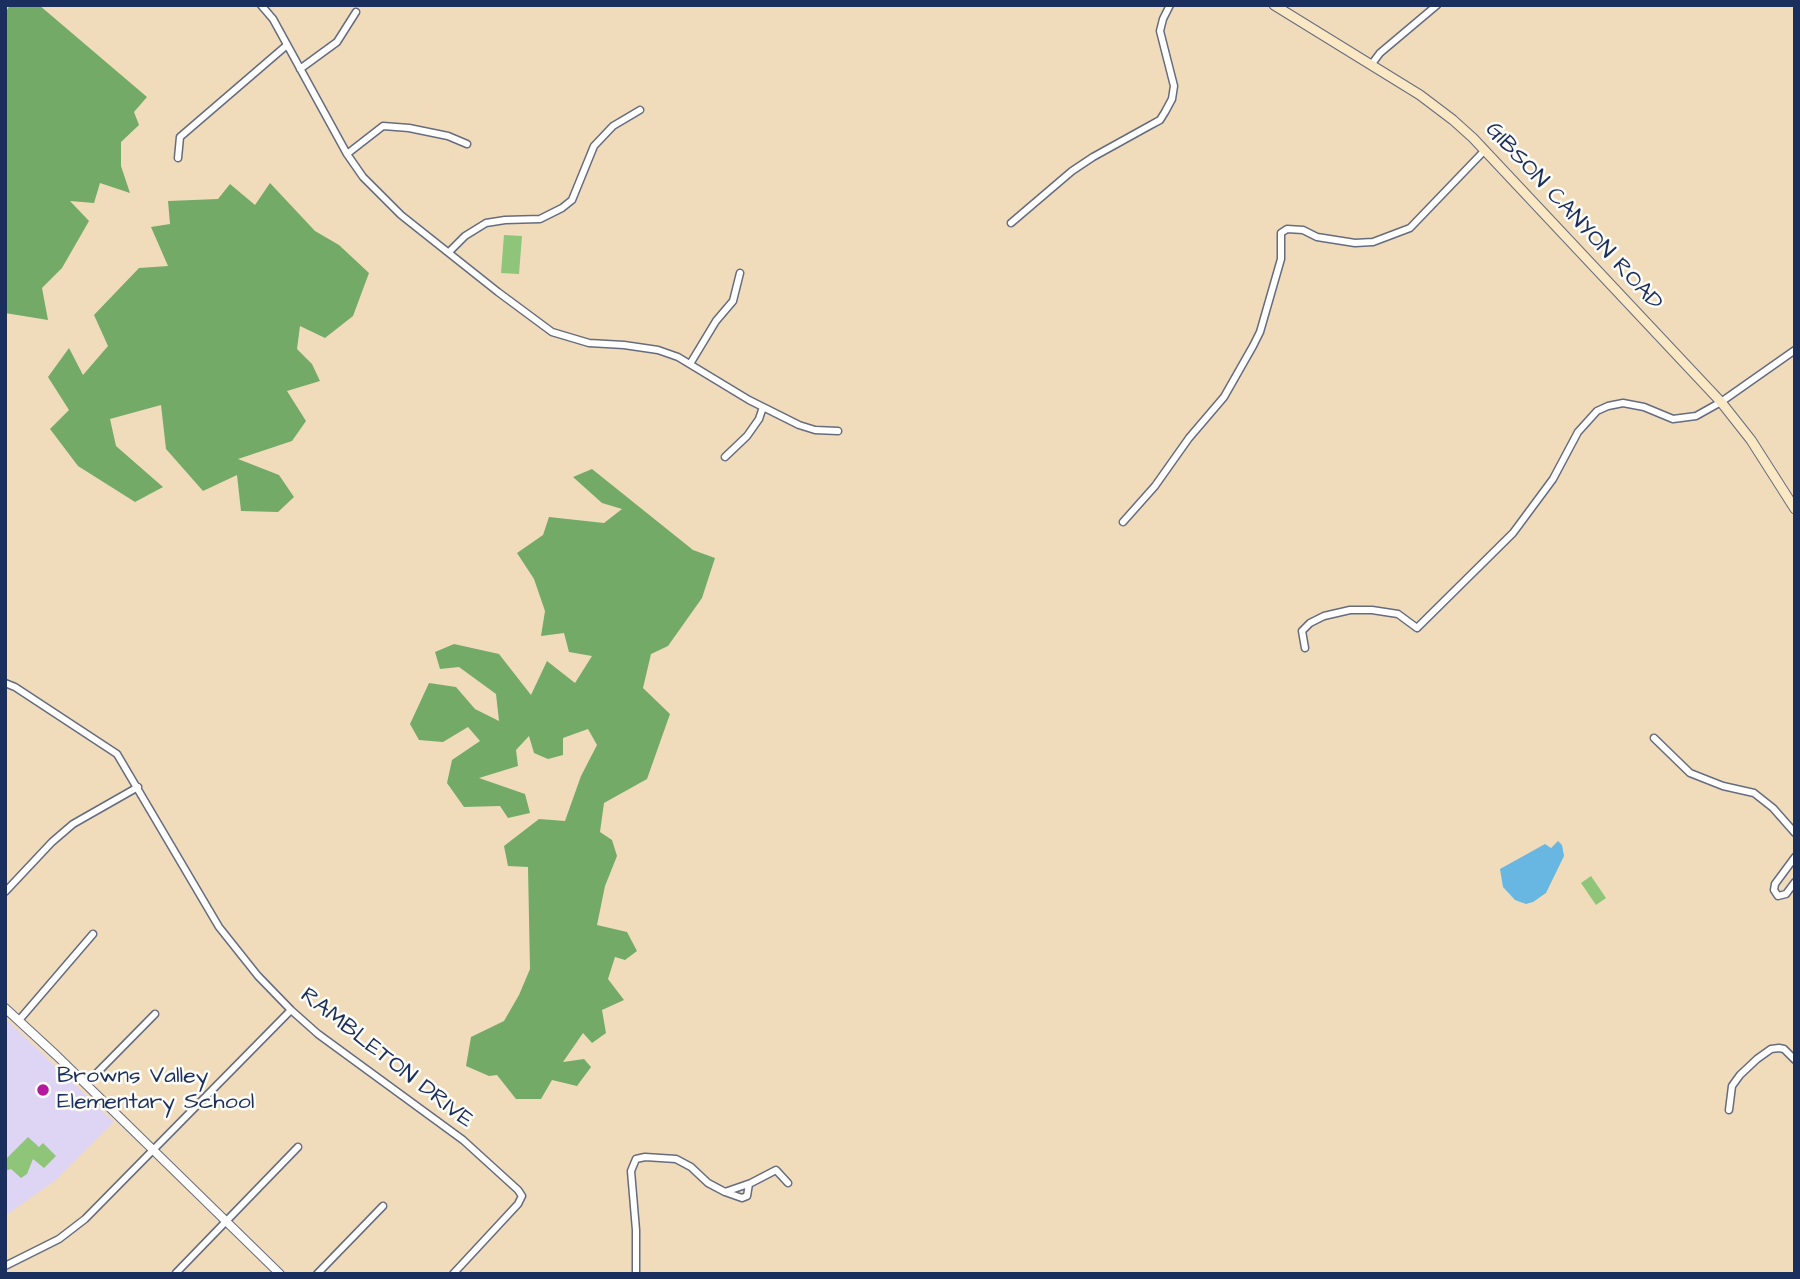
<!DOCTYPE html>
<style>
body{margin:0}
#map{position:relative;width:1800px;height:1279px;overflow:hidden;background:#f0dcbb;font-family:"Architects Daughter",sans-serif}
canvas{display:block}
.frame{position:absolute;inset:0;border:7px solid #1b2f5e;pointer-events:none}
</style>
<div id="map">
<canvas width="1800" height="1279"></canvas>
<div class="frame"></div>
</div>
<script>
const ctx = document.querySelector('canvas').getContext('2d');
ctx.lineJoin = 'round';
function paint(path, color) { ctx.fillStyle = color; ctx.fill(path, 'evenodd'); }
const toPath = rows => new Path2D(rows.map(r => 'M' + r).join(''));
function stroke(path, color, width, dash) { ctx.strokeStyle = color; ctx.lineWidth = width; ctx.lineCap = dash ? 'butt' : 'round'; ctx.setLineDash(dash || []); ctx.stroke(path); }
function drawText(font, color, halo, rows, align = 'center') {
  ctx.font = font + ' "Architects Daughter",sans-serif'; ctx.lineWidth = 5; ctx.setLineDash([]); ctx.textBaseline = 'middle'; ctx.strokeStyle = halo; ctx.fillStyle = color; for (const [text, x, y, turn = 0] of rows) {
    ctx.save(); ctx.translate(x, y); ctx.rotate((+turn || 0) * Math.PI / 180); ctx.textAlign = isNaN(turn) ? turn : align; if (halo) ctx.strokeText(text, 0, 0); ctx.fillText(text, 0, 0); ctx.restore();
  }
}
const built = toPath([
 [5,1018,114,1122,56,1180,5,1216]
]);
const green = toPath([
 [504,235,522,236,519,274,501,273],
 [1591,876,1606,898,1596,905,1581,883],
 [28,1137,39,1147,43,1143,56,1156,44,1168,33,1159,27,1174,21,1178,11,1169,5,1171,5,1157,7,1158]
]);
const forest = toPath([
 [10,5,39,5,147,97,134,112,139,125,121,142,121,166,130,193,100,183,94,203,70,201,89,221,62,268,42,288,48,320,5,313,5,13],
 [270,183,315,231,339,245,369,273,353,316,325,338,300,326,297,349,312,364,320,381,287,391,306,421,292,441,238,459,279,475,294,497,278,512,241,511,237,475,203,491,166,449,161,405,110,419,116,446,163,487,135,502,78,466,50,429,69,410,48,377,69,348,83,375,108,346,94,315,139,268,168,266,151,227,170,224,168,201,218,199,230,184,255,205],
 [592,469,693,550,715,558,702,598,668,646,651,654,643,688,670,714,647,779,604,803,600,832,612,840,617,856,605,886,597,925,627,932,637,951,625,960,615,957,608,979,624,1000,602,1010,606,1033,592,1043,583,1033,563,1062,584,1059,591,1067,577,1086,552,1080,541,1099,516,1099,497,1075,489,1076,466,1066,471,1037,504,1021,519,995,530,969,528,867,508,866,504,846,539,819,565,821,581,776,597,745,588,729,563,738,563,755,548,759,534,753,529,736,516,750,518,766,479,778,525,794,530,813,508,818,500,806,464,807,447,783,452,760,480,741,468,727,443,742,419,740,410,724,429,683,456,687,475,709,499,721,496,694,459,667,440,669,435,652,454,644,499,654,531,695,547,661,575,683,592,656,569,652,564,633,541,636,545,611,534,579,517,553,543,535,549,517,604,523,622,509,602,503,573,477]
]);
const water = toPath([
 [1558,841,1562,845,1564,856,1546,893,1533,902,1526,904,1515,900,1503,887,1500,869,1545,844,1551,848]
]);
const minor = toPath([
 [261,5,273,19,347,154,363,177,401,215,498,292,552,332,589,343,624,345,658,350,678,357,749,400,799,425,815,430,838,431],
 [1371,65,1380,53,1437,5],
 [300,69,337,42,356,12],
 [347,154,383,126,409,128,448,136,467,144],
 [178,158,180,137,287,45],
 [1011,223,1072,171,1093,157,1149,126,1160,120,1165,112,1172,99,1174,86,1160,31,1163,19,1170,5],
 [449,252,465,236,486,223,505,220,540,219,562,208,572,200,594,146,613,126,640,110],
 [690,364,716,321,733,301,740,273],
 [725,457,747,436,759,419,763,407],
 [1123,522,1155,486,1189,438,1224,397,1253,346,1260,332,1281,259,1281,233,1287,229,1303,230,1317,237,1355,243,1373,242,1410,228,1485,150],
 [1305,648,1302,631,1310,623,1324,616,1350,610,1372,610,1398,614,1417,628,1513,533,1553,479,1578,432,1597,411,1608,406,1623,403,1644,407,1673,419,1696,416,1721,402,1795,350],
 [5,683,15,687,117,754,219,927,258,976,291,1010,318,1034,463,1140,518,1190,522,1196,518,1204,453,1274],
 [1654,738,1690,773,1723,786,1754,793,1773,808,1795,833],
 [1795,857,1775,884,1774,890,1778,896,1786,894,1795,882],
 [5,892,52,842,73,824,138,787],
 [20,1019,93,934],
 [86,1084,155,1014],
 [1729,1110,1732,1086,1740,1075,1757,1059,1771,1049,1779,1048,1784,1049,1795,1060],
 [725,1192,742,1198,747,1196,749,1184],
 [5,1266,59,1239,85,1219,291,1010],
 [176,1273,298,1147],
 [317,1274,383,1206],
 [636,1274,636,1230,631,1171,636,1159,645,1157,676,1159,691,1167,708,1183,725,1192,751,1183,776,1170,788,1183]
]);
const tertiary = toPath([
 [5,1008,56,1055,280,1274]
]);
const secondary = toPath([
 [1274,5,1420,95,1453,120,1473,138,1721,402,1751,440,1795,509]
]);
const markers = [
 [43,1090,7,"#b5179e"]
];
const streetNames = [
 ["GIBSON CANYON ROAD",1573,217,47],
 ["RAMBLETON DRIVE",386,1059,38]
];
const poiNames = [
 ["Browns Valley",57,1077],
 ["Elementary School",57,1103]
];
paint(built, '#ded5f5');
paint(green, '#8fc578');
paint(forest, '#73aa68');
paint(water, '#68b7e2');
stroke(minor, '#666c7f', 9);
stroke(tertiary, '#666c7f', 10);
stroke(secondary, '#666c7f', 11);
stroke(minor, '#fff', 6);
stroke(tertiary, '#fff', 8);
stroke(secondary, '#fae7c3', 9);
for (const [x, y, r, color] of markers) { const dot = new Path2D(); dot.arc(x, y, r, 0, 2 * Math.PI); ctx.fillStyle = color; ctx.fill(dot); stroke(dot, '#fdfcf7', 2.5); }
drawText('23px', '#1b2f5e', '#fdfcf7', streetNames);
drawText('23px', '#1b2f5e', '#fdfcf7', poiNames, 'left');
</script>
